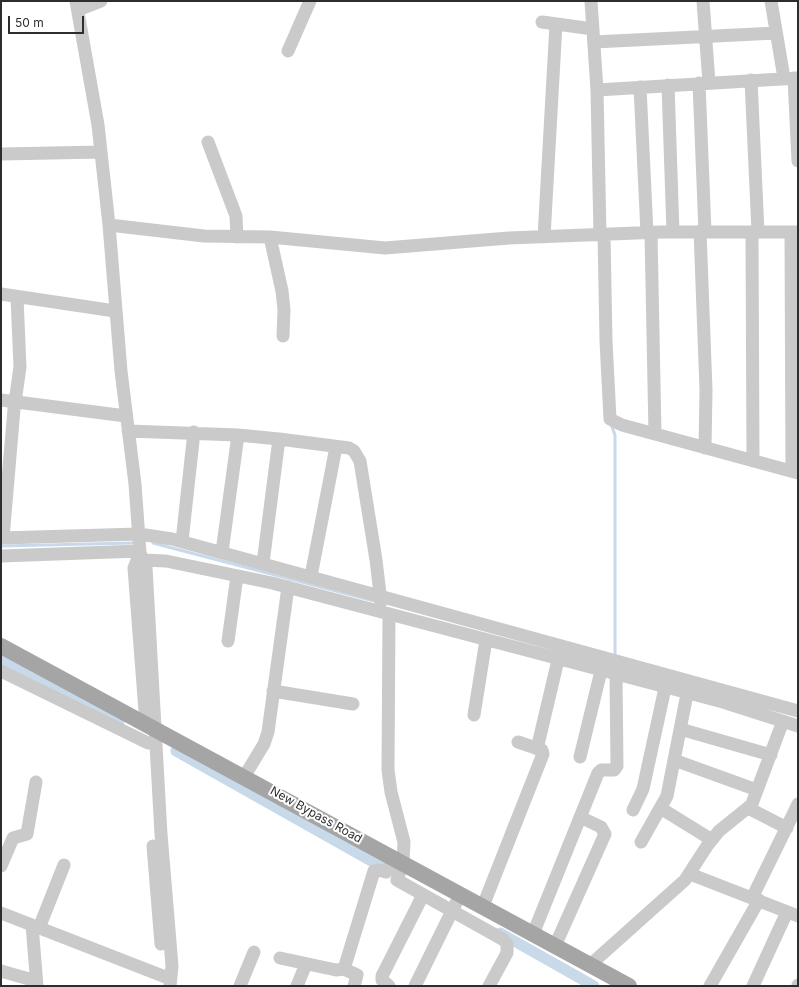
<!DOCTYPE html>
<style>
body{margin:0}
#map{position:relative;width:799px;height:987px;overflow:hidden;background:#fff;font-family:Inter,sans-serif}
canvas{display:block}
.frame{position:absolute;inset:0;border:2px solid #2d2d2d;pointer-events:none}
.scale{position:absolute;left:8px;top:16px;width:76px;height:18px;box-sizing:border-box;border:2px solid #2d2d2d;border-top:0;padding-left:5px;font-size:12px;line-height:14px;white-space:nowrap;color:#2d2d2d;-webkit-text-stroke:3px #fff;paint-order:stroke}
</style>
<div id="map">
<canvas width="799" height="987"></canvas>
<div class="frame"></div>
<div class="scale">50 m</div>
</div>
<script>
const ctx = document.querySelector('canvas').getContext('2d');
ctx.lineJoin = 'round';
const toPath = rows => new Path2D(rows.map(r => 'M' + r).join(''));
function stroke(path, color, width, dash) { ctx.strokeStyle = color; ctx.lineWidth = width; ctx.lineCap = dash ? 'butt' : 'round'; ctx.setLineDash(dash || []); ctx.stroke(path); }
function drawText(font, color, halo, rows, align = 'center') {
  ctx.font = font + ' Inter,sans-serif'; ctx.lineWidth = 4; ctx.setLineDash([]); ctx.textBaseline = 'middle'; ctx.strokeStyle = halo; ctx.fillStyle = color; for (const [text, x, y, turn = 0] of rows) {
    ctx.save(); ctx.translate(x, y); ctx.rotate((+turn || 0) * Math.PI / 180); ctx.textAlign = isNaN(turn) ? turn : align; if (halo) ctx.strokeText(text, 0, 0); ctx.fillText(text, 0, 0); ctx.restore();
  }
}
const stream = toPath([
 [611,424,615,435,615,657],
 [153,543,378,602],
 [1,546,133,543]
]);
const canal = toPath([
 [1,660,119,722],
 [176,751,389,871],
 [500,933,594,986]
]);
const minor = toPath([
 [76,1,98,125,109,225,121,371,135,484,140,553,146,567,161,834,172,966,170,986],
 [591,1,597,90,600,235],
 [703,1,709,83],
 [771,1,784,78],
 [78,10,101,1],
 [542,22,593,29],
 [594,42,776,33],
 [288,51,310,1],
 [794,78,798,161],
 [751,80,758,232],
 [699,83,705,232],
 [668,85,673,232],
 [640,87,647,233],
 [597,90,798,78],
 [208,142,233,208,236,216,237,237],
 [1,154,101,152],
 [109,225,204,236,270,237,385,248,509,238,662,232,798,232],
 [700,231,706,390,705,448],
 [752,232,753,461],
 [791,232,792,471],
 [651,233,655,434],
 [604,235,606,341,610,419,622,425,798,473],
 [270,237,282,291,284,310,283,336],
 [544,237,556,24],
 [1,294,115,311],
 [1,400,126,416],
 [128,431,238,435,279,439,349,448,354,451,360,461,376,560,381,602],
 [1,538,139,534,172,539,798,711],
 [3,538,14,409,20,367,17,297],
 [182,541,194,432],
 [222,552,238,435],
 [140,553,134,568,145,711],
 [1,556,140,551],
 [143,560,166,561,272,583,723,702,798,726],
 [263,563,279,439],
 [311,576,336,447],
 [389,614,388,770,391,792,404,842,403,863,397,880,504,940,507,944,507,953,489,986],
 [228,641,237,576],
 [1,671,148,743],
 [273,691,353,704],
 [474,715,486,640],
 [783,721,750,809,787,828],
 [680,729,771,755],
 [537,749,558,660],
 [580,757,601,671],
 [674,760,757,790],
 [244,777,264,744,268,732,288,587],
 [662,809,712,840],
 [633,810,643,789,665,688],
 [641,842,667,796,687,694],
 [153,846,161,944],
 [1,866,13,838,27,834,36,782],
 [690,874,798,916],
 [752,898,798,804],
 [483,906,543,754,542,750,518,742],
 [1,913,168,978],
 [32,925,37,986],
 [39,928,64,865],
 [533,934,598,773,601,770,614,770,617,766,616,675],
 [555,946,605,834,601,827,580,817],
 [280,958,336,970,344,969,374,871,378,870,386,872,394,858],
 [590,965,685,880,707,846,719,831,750,806],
 [344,969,357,975,354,986],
 [1,971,36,981],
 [240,986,254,952],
 [297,986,306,964],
 [389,986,382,980,382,976,423,895],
 [415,986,456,903],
 [710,986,759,900],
 [753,986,787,912],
 [798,986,798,985]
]);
const major = toPath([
 [1,646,629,986]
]);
const streetNames = [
 ["New Bypass Road",316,815,29]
];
stroke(stream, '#c8d9e9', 3);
stroke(canal, '#c8d9e9', 11);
stroke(minor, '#cacaca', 13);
stroke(major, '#a5a5a5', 16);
drawText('12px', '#2d2d2d', '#fff', streetNames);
</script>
